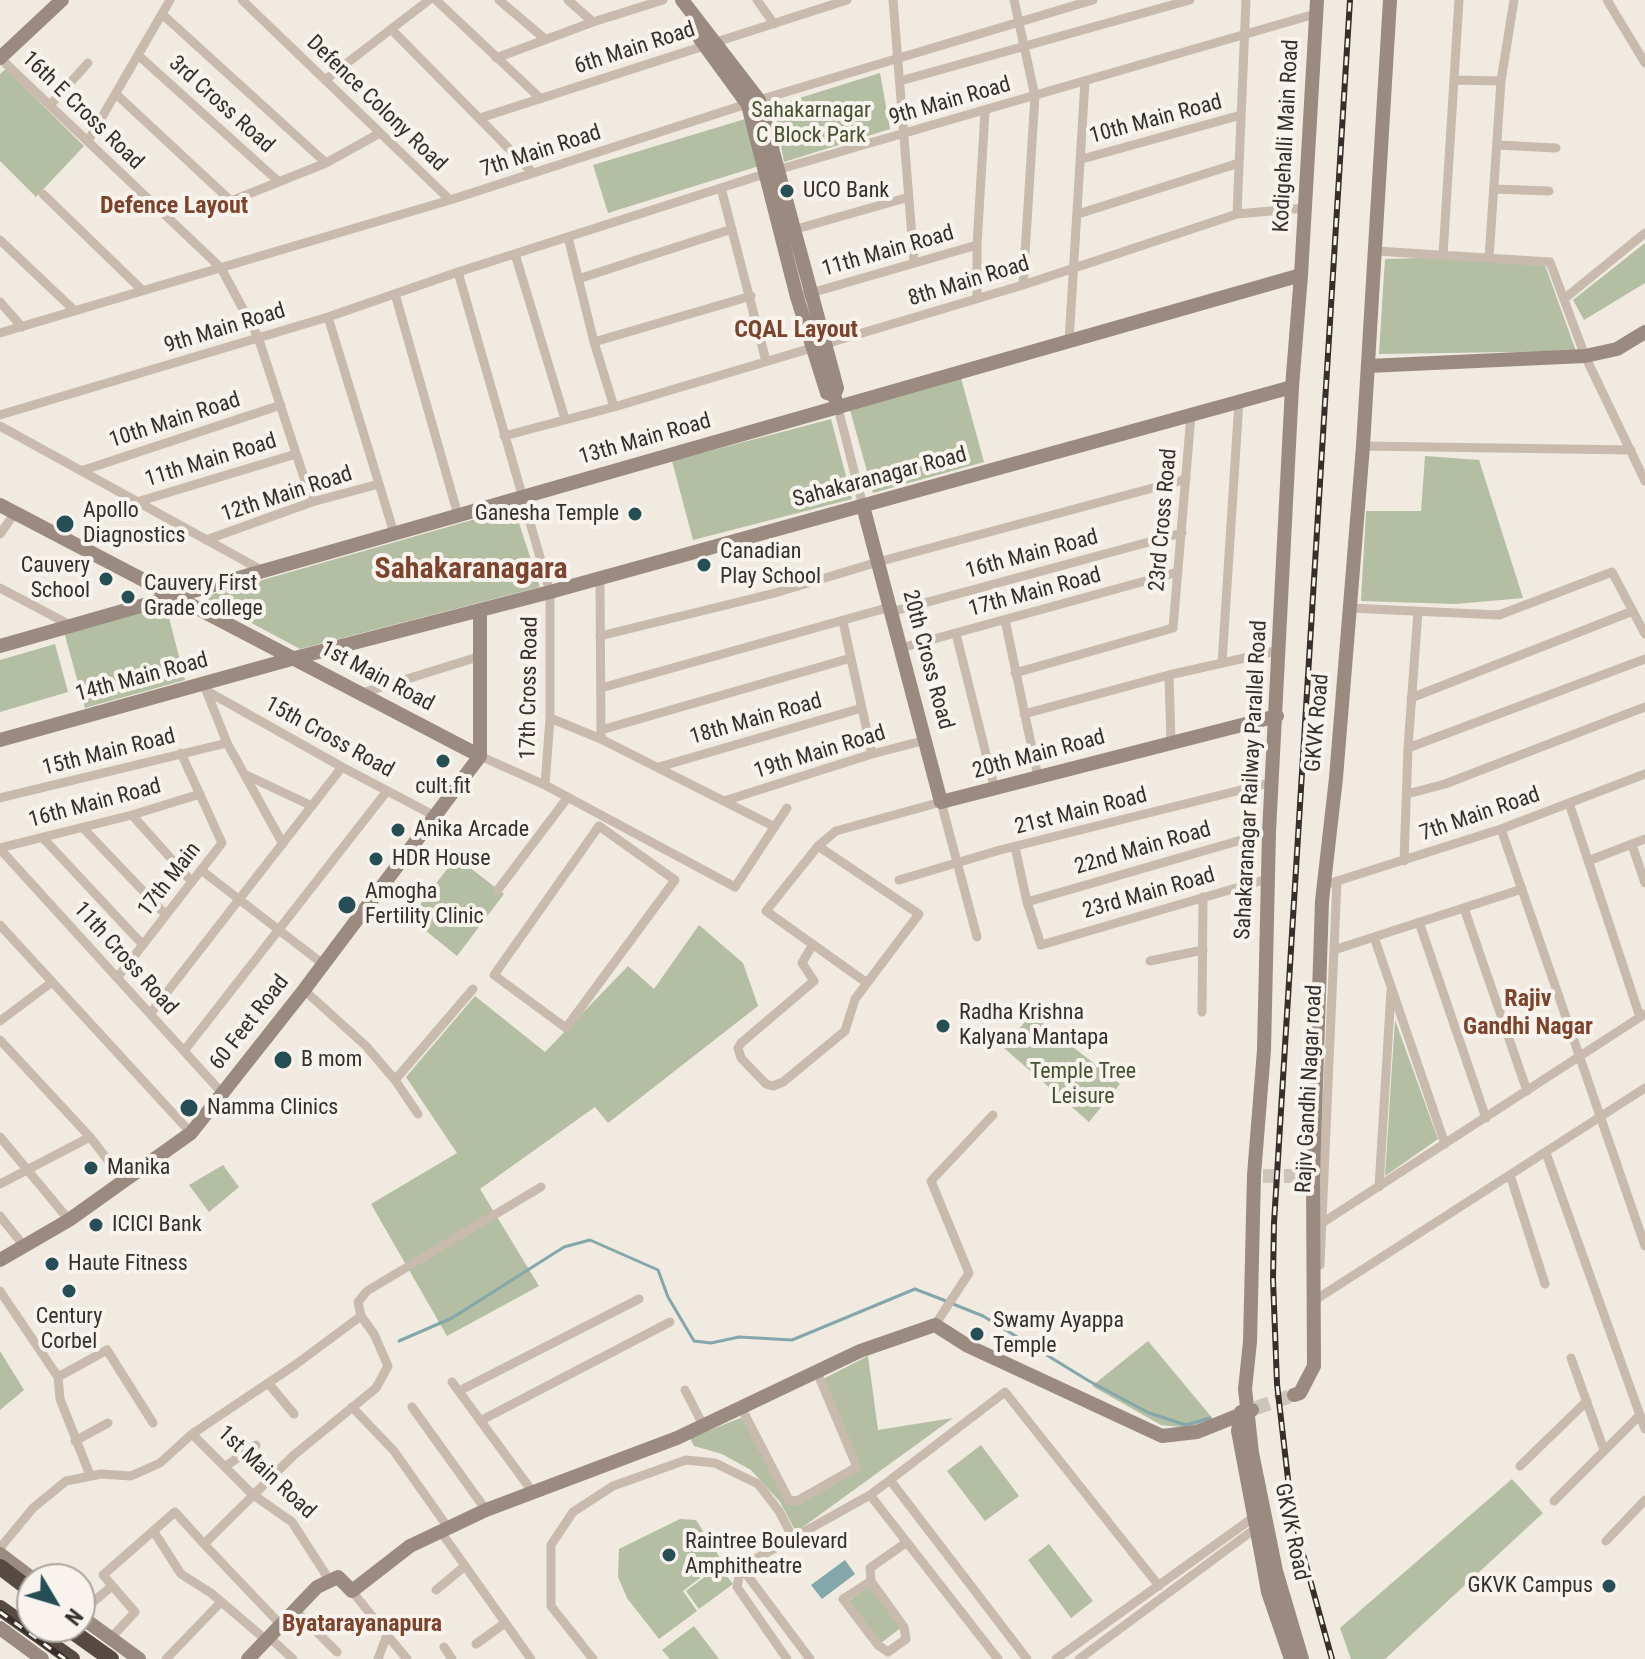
<!DOCTYPE html>
<style>
body{margin:0}
#map{position:relative;width:1645px;height:1659px;overflow:hidden;background:#f0eae0;font-family:"Roboto Condensed",sans-serif}
canvas{display:block}
.north{position:absolute;left:16px;top:1563px;width:80px;height:80px;box-sizing:border-box;background:#f8f3ed;border:2px solid #aba59f;border-radius:50%;rotate:128deg;font-size:22px;font-weight:700;line-height:32px;text-align:center;color:#372f2b}
.north::after{content:'';display:block;margin:auto;width:28px;height:36px;background:#254f54;clip-path:polygon(50% 0,100% 100%,50% 72%,0 100%)}
</style>
<div id="map">
<canvas width="1645" height="1659"></canvas>
<div class="north">N</div>
</div>
<script>
const ctx = document.querySelector('canvas').getContext('2d');
ctx.lineJoin = 'round';
function paint(path, color) { ctx.fillStyle = color; ctx.fill(path, 'evenodd'); }
const toPath = rows => new Path2D(rows.map(r => 'M' + r).join(''));
function stroke(path, color, width, dash) { ctx.strokeStyle = color; ctx.lineWidth = width; ctx.lineCap = dash ? 'butt' : 'round'; ctx.setLineDash(dash || []); ctx.stroke(path); }
function drawText(font, color, halo, rows, align = 'center') {
  ctx.font = font + ' "Roboto Condensed",sans-serif'; ctx.lineWidth = 8; ctx.setLineDash([]); ctx.textBaseline = 'middle'; ctx.strokeStyle = halo; ctx.fillStyle = color; for (const [text, x, y, turn = 0] of rows) {
    ctx.save(); ctx.translate(x, y); ctx.rotate((+turn || 0) * Math.PI / 180); ctx.textAlign = isNaN(turn) ? turn : align; if (halo) ctx.strokeText(text, 0, 0); ctx.fillText(text, 0, 0); ctx.restore();
  }
}
const green = toPath([
 [6,69,84,146,36,197,0,161,0,74],
 [880,73,890,129,784,162,774,106],
 [745,119,759,166,608,213,593,165],
 [1645,243,1645,283,1584,320,1573,300],
 [1423,258,1545,265,1576,351,1379,354,1385,259],
 [961,378,984,462,873,493,850,410],
 [831,419,852,499,693,540,672,461],
 [1425,456,1479,460,1523,598,1456,604,1361,601,1366,511,1421,511],
 [514,508,540,587,300,649,203,597],
 [165,602,185,680,85,708,64,632],
 [55,644,68,692,0,712,0,660],
 [456,857,504,894,457,956,410,918],
 [699,925,743,963,758,1006,608,1123,595,1107,480,1189,539,1286,447,1336,371,1204,457,1153,406,1077,475,996,545,1052,628,966,654,989],
 [1031,1014,1120,1084,1089,1122,1004,1048],
 [1395,1020,1438,1139,1385,1176],
 [223,1165,239,1187,209,1212,189,1185],
 [1148,1341,1214,1420,1188,1428,1161,1425,1092,1386],
 [0,1351,24,1390,0,1410],
 [868,1356,878,1430,953,1418,796,1532,780,1502,751,1470,722,1454,694,1446,690,1438,748,1415,793,1505,860,1467,821,1380],
 [981,1445,1019,1496,985,1521,947,1471],
 [1512,1479,1543,1513,1385,1659,1351,1659,1340,1628],
 [680,1519,696,1520,722,1561,683,1591,697,1611,659,1639,627,1598,618,1577,619,1549],
 [1049,1544,1093,1601,1071,1618,1028,1560],
 [719,1566,733,1584,699,1609,686,1591],
 [870,1585,902,1627,881,1643,849,1601],
 [694,1626,719,1659,670,1659,662,1650]
]);
const water = toPath([
 [845,1560,855,1574,822,1599,811,1585]
]);
const stream = toPath([
 [953,1304,983,1316,1089,1381,1149,1413,1186,1425,1210,1418],
 [399,1341,452,1318,564,1247,590,1240,658,1270,668,1297,694,1341,711,1343,739,1337,792,1340,915,1289,946,1301]
]);
const secondaryTunnel = toPath([
 [1263,1176,1304,1176],
 [1256,1408,1294,1395]
]);
const street = toPath([
 [242,0,450,200],
 [436,0,541,99],
 [499,0,545,39],
 [568,0,593,22],
 [757,0,774,24],
 [893,0,914,262],
 [1014,0,1035,96,1023,285],
 [1607,0,1645,63],
 [162,14,326,163],
 [391,29,533,173],
 [138,55,279,182],
 [0,58,221,268,258,337,312,502],
 [496,58,593,22,663,0],
 [325,80,429,0],
 [1454,80,1501,81,1489,258],
 [900,81,1190,0],
 [1501,81,1514,0],
 [116,94,231,201,326,163,380,133],
 [50,105,88,63],
 [480,118,847,0],
 [88,141,170,0],
 [1497,145,1556,148],
 [1082,159,1241,115],
 [721,188,766,361],
 [1494,189,1549,191],
 [43,194,142,290],
 [1078,214,1239,163],
 [1237,214,1305,208],
 [793,230,909,197],
 [568,237,594,342,614,407],
 [0,240,75,311],
 [1376,251,1550,262,1585,356,1645,481],
 [515,254,565,419],
 [1443,255,1459,0],
 [578,279,732,229],
 [395,294,458,515],
 [797,297,977,245],
 [977,299,977,245,985,111],
 [1564,299,1645,233],
 [0,302,22,327],
 [328,317,394,533],
 [0,333,450,200,759,100,1093,0],
 [1069,341,1085,81],
 [594,342,751,296],
 [838,408,863,506],
 [0,415,328,317,458,272],
 [0,426,263,571],
 [504,436,614,407,1023,285,1237,214,1246,0],
 [1363,446,1631,450],
 [81,471,281,405],
 [137,502,296,454],
 [0,534,15,513],
 [206,540,312,502,379,484],
 [600,578,601,735],
 [0,588,70,625],
 [1350,608,1499,615,1612,572,1645,634],
 [1418,611,1408,748,1645,659],
 [891,612,1182,533],
 [1005,620,1038,777],
 [843,622,872,754],
 [956,634,995,790],
 [600,636,775,593,878,562,1186,479],
 [901,648,1178,572],
 [1222,663,1239,401],
 [1015,673,1173,628,1191,415],
 [1169,675,1171,743],
 [601,688,890,607],
 [206,690,227,743,283,844],
 [207,691,342,767,435,816],
 [362,693,481,656],
 [1411,698,1633,611],
 [1024,714,1169,675,1280,650],
 [550,718,601,739,773,826],
 [601,730,851,658],
 [480,756,545,785,735,887,787,808],
 [659,767,862,708],
 [244,774,312,806],
 [545,785,550,718,550,592,458,272,777,170,1315,14],
 [1407,794,1445,784,1645,707],
 [0,798,227,743],
 [724,801,872,754,926,740],
 [1569,803,1640,1017],
 [132,815,192,882],
 [599,826,675,880,566,1028,494,975,599,826],
 [83,828,166,915],
 [1501,829,1645,1246],
 [43,838,143,945],
 [1632,845,1645,883],
 [1015,847,1027,902,1041,945,1267,879],
 [0,848,132,815,200,794],
 [0,849,223,1094],
 [1404,861,1408,748],
 [1588,861,1645,839],
 [201,870,323,964],
 [899,880,1000,850,1273,782],
 [1331,883,1501,829,1645,774],
 [497,891,568,797],
 [1027,902,1269,832],
 [1464,908,1527,1091],
 [1419,922,1486,1118],
 [0,925,191,1133],
 [1374,937,1445,1144],
 [813,944,802,963,814,981,741,1043,738,1048,741,1058,766,1084,773,1086,783,1082,845,1031,855,999,919,914,818,846],
 [1334,950,1522,889],
 [1150,961,1203,950],
 [117,978,222,843,181,753],
 [867,983,766,911,818,846,836,831,941,802,977,937],
 [304,990,366,1046,395,1080,418,1114],
 [1202,1012,1203,897],
 [150,1014,342,767],
 [0,1021,52,982],
 [0,1040,90,1137,124,1181],
 [184,1051,387,791],
 [395,1080,473,989],
 [0,1137,69,1220],
 [1546,1153,1645,1429],
 [1510,1175,1545,1284],
 [0,1184,90,1137],
 [1379,1187,1391,991],
 [0,1216,24,1246],
 [1322,1223,1645,1014],
 [1320,1265,1337,881],
 [0,1291,58,1377,107,1350,153,1423],
 [1312,1302,1645,1088],
 [361,1316,358,1302,367,1291,541,1187],
 [935,1325,969,1273,931,1181,993,1115],
 [1571,1358,1604,1450],
 [58,1377,60,1399,90,1475],
 [452,1382,532,1491],
 [268,1383,294,1414],
 [685,1390,703,1425],
 [459,1391,639,1299],
 [352,1407,394,1451,449,1529],
 [412,1407,486,1510],
 [742,1409,789,1500,797,1501,857,1467,817,1372],
 [480,1421,670,1322],
 [192,1434,252,1494,292,1522,330,1581],
 [75,1441,108,1423],
 [226,1466,256,1445],
 [1520,1466,1587,1401],
 [870,1495,890,1480],
 [1554,1501,1640,1415],
 [154,1532,181,1574,211,1593,266,1640],
 [441,1532,531,1659],
 [793,1538,870,1495,998,1659],
 [1606,1541,1645,1500],
 [0,1548,33,1508,66,1481,101,1474,131,1476,160,1463,192,1434,295,1365,361,1316,374,1334,388,1366,376,1388,294,1455,204,1544,281,1625],
 [741,1567,810,1659],
 [871,1581,843,1599,878,1645,888,1652,906,1639,904,1627,871,1581,870,1568,907,1542],
 [436,1590,465,1566],
 [352,1591,387,1635,378,1659],
 [295,1610,337,1652],
 [80,1613,112,1586],
 [387,1635,407,1659],
 [269,1637,293,1659],
 [110,1639,135,1612,103,1575,175,1512,204,1544],
 [476,1644,505,1623],
 [444,1647,452,1659],
 [166,1659,221,1602],
 [593,1659,551,1606,551,1545,573,1512,613,1486,686,1460,715,1463,758,1484,779,1511,793,1538,741,1567,737,1587,787,1659],
 [1027,1659,890,1480,1005,1392,1159,1586],
 [1056,1659,1254,1517],
 [1079,1659,1256,1528]
]);
const secondary = toPath([
 [682,0,759,100,837,388,834,395,838,408],
 [700,39,748,105,797,297,827,393,834,395],
 [0,58,62,0],
 [1368,366,1585,356,1617,349,1645,332],
 [0,505,480,756],
 [863,506,941,802,1277,716],
 [0,646,1301,275],
 [0,740,295,658,550,592,1292,387],
 [480,756,480,610],
 [0,1260,69,1220,191,1133,304,990,480,756],
 [1294,1395,1300,1393,1314,1366,1313,1176,1322,901,1336,778,1363,446,1390,0],
 [1241,1412,1238,1431,1262,1558,1268,1592,1291,1659],
 [0,1554,33,1579],
 [80,1616,139,1659],
 [0,1628,42,1659],
 [248,1659,317,1587,338,1577,352,1591,410,1546,486,1510,677,1438,860,1351,935,1325,968,1346,1162,1436,1197,1432,1252,1410],
 [1302,1659,1276,1571,1252,1453,1245,1389,1250,1342,1254,1175,1264,1050,1269,832,1292,387,1301,275,1317,0]
]);
const highway = toPath([
 [0,1567,32,1591],
 [0,1608,72,1659],
 [66,1627,111,1659]
]);
const rail = toPath([
 [0,1612,65,1659],
 [1332,1659,1301,1547,1289,1488,1277,1384,1273,1279,1274,1223,1350,0]
]);
const markers = [
 [787,191,8,"#254f54"],
 [635,514,8,"#254f54"],
 [65,524,10,"#254f54"],
 [704,565,8,"#254f54"],
 [106,579,8,"#254f54"],
 [128,597,8,"#254f54"],
 [443,761,8,"#254f54"],
 [398,830,8,"#254f54"],
 [376,859,8,"#254f54"],
 [347,905,10,"#254f54"],
 [943,1026,8,"#254f54"],
 [283,1060,10,"#254f54"],
 [189,1108,10,"#254f54"],
 [91,1168,8,"#254f54"],
 [96,1225,8,"#254f54"],
 [52,1264,8,"#254f54"],
 [69,1291,8,"#254f54"],
 [977,1334,8,"#254f54"],
 [669,1555,8,"#254f54"],
 [1609,1586,8,"#254f54"]
];
const streetNames = [
 ["6th Main Road",635,49,-18],
 ["9th Main Road",950,102,-16],
 ["Defence Colony Road",376,104,44],
 ["3rd Cross Road",221,105,42],
 ["16th E Cross Road",82,111,44],
 ["10th Main Road",1156,120,-15],
 ["Kodigehalli Main Road",1287,136,-87],
 ["7th Main Road",541,152,-18],
 ["11th Main Road",888,252,-16],
 ["8th Main Road",969,282,-17],
 ["9th Main Road",225,329,-17],
 ["10th Main Road",175,421,-18],
 ["13th Main Road",645,440,-16],
 ["11th Main Road",211,461,-17],
 ["Sahakaranagar Road",880,478,-15],
 ["12th Main Road",287,495,-18],
 ["23rd Cross Road",1164,520,-85],
 ["16th Main Road",1032,555,-15],
 ["17th Main Road",1035,593,-15],
 ["20th Cross Road",927,660,75],
 ["1st Main Road",377,677,28],
 ["14th Main Road",142,678,-15],
 ["17th Cross Road",530,688,-89],
 ["18th Main Road",756,720,-16],
 ["GKVK Road",1318,723,-85],
 ["15th Cross Road",329,738,29],
 ["15th Main Road",109,753,-14],
 ["19th Main Road",820,753,-17],
 ["20th Main Road",1039,755,-15],
 ["Sahakaranagar Railway Parallel Road",1252,780,-87],
 ["16th Main Road",95,804,-15],
 ["21st Main Road",1081,812,-14],
 ["7th Main Road",1480,815,-19],
 ["22nd Main Road",1143,849,-16],
 ["17th Main",170,880,-52],
 ["23rd Main Road",1149,894,-16],
 ["11th Cross Road",125,959,48],
 ["60 Feet Road",250,1023,-52],
 ["Rajiv Gandhi Nagar road",1310,1089,-87],
 ["1st Main Road",266,1473,43],
 ["GKVK Road",1291,1532,78]
];
const parkNames = [
 ["Sahakarnagar",811,111],
 ["C Block Park",811,136],
 ["Temple Tree",1083,1072],
 ["Leisure",1083,1097]
];
const poiNames = [
 ["UCO Bank",803,191],
 ["Apollo",83,511],
 ["Diagnostics",83,536],
 ["Ganesha Temple",619,514,"right"],
 ["Canadian",720,552],
 ["Play School",720,577],
 ["Cauvery",90,566,"right"],
 ["School",90,591,"right"],
 ["Cauvery First",144,584],
 ["Grade college",144,609],
 ["cult.fit",443,787,"center"],
 ["Anika Arcade",414,830],
 ["HDR House",392,859],
 ["Amogha",365,892],
 ["Fertility Clinic",365,917],
 ["Radha Krishna",959,1013],
 ["Kalyana Mantapa",959,1038],
 ["B mom",301,1060],
 ["Namma Clinics",207,1108],
 ["Manika",107,1168],
 ["ICICI Bank",112,1225],
 ["Haute Fitness",68,1264],
 ["Century",69,1317,"center"],
 ["Corbel",69,1342,"center"],
 ["Swamy Ayappa",993,1321],
 ["Temple",993,1346],
 ["Raintree Boulevard",685,1542],
 ["Amphitheatre",685,1567],
 ["GKVK Campus",1593,1586,"right"]
];
const neighbourhoodNames = [
 ["Defence Layout",174,207],
 ["CQAL Layout",796,331],
 ["Rajiv",1528,1000],
 ["Gandhi Nagar",1528,1028],
 ["Byatarayanapura",362,1625]
];
const districtNames = [
 ["Sahakaranagara",471,570]
];
paint(green, '#b3bea2');
paint(water, '#83a7aa');
stroke(stream, '#83a7aa', 3);
stroke(secondaryTunnel, '#cbc5bc', 14, [14, 7]);
stroke(street, '#c8baad', 9);
stroke(secondary, '#9b8a7f', 14);
stroke(highway, '#574a43', 16);
stroke(rail, '#372f2b', 6);
stroke(rail, '#f8f3ed', 3, [9]);
for (const [x, y, r, color] of markers) { const dot = new Path2D(); dot.arc(x, y, r, 0, 2 * Math.PI); ctx.fillStyle = color; ctx.fill(dot); stroke(dot, '#f8f3ed', 3); }
drawText('22px', '#372f2b', '#f8f3ed', streetNames);
drawText('22px', '#455232', '#f8f3ed', parkNames);
drawText('22px', '#372f2b', '#f8f3ed', poiNames, 'left');
drawText('bold 24px', '#7d432d', '#f8f3ed', neighbourhoodNames);
drawText('bold 30px', '#7d432d', '#f8f3ed', districtNames);
</script>
